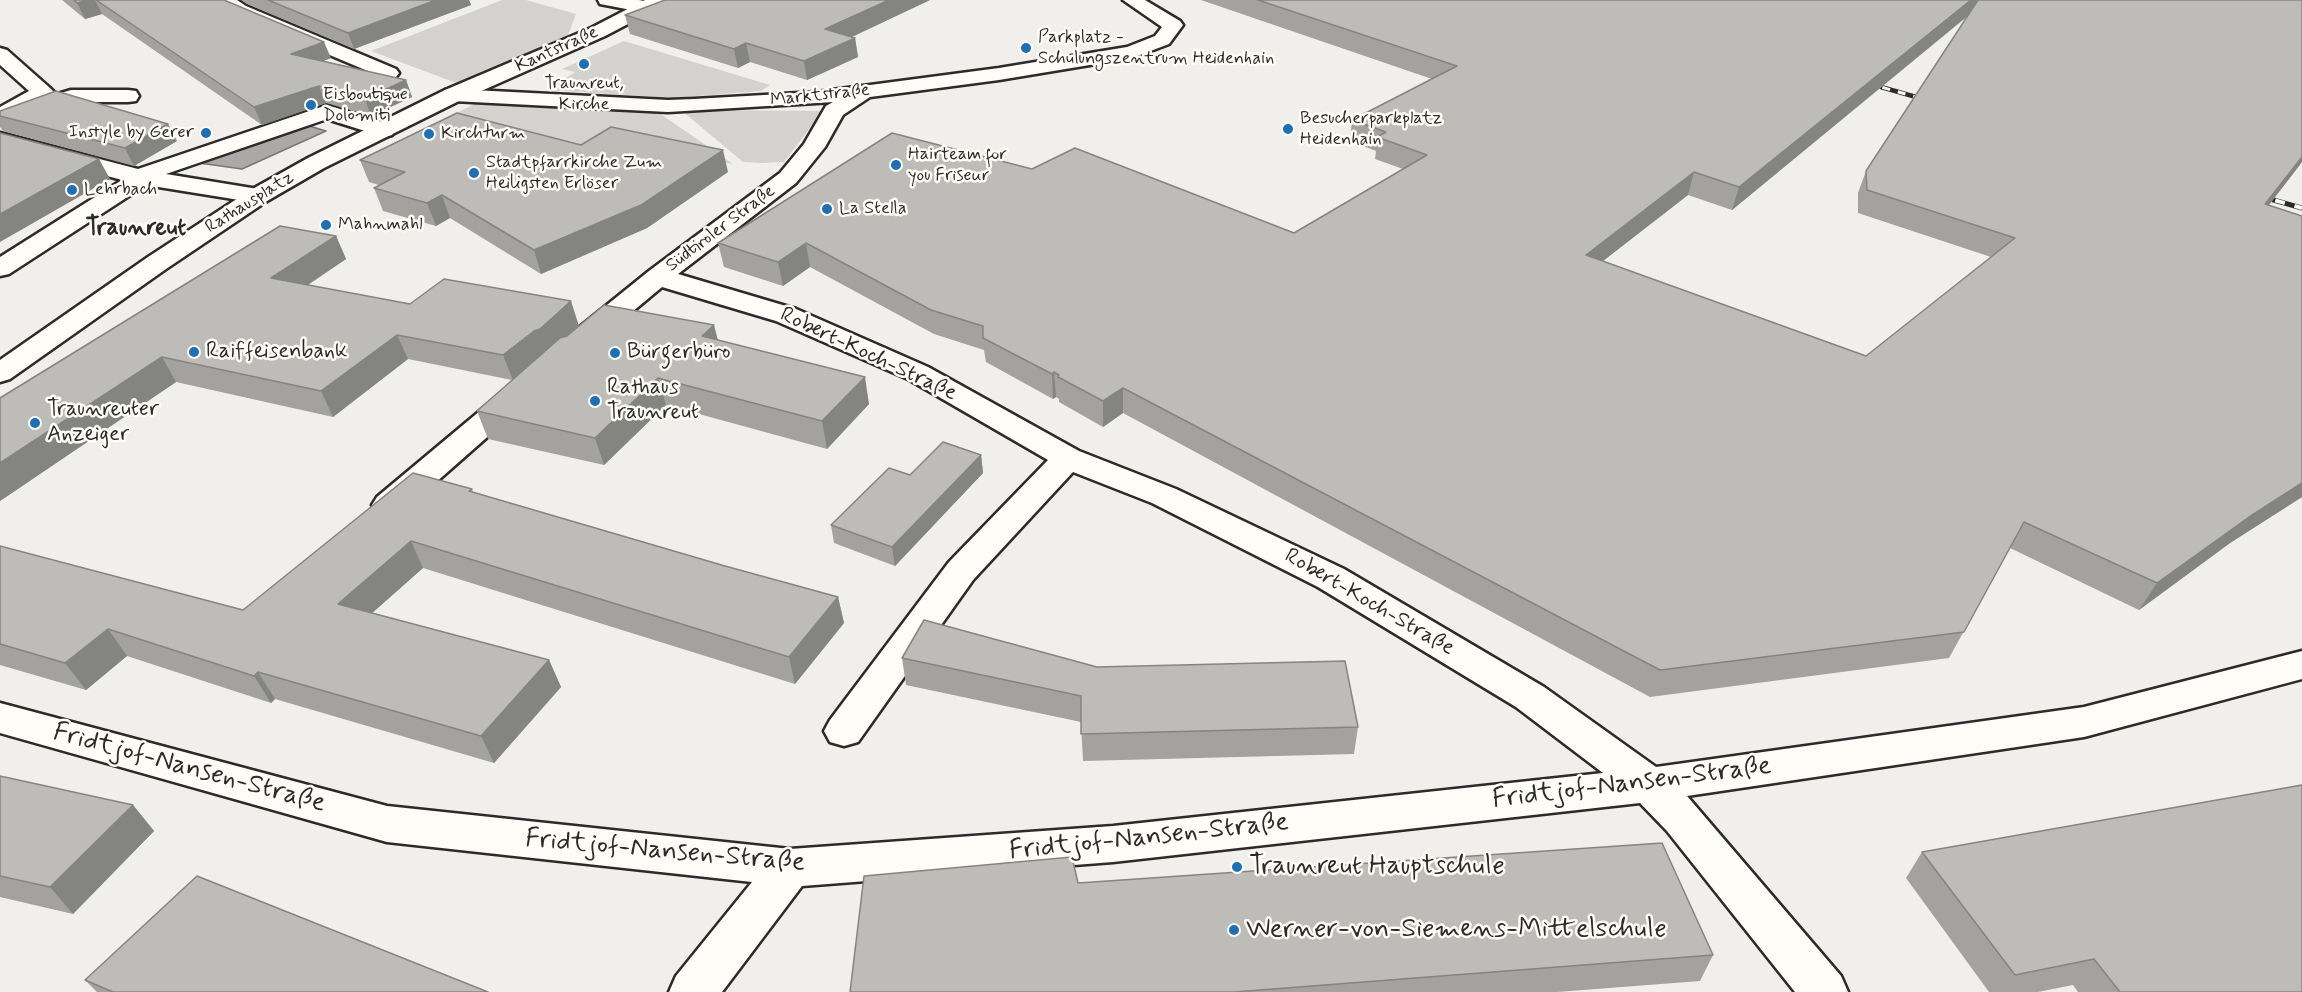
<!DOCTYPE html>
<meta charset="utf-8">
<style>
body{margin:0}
canvas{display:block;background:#f0efeb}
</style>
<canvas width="2302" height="992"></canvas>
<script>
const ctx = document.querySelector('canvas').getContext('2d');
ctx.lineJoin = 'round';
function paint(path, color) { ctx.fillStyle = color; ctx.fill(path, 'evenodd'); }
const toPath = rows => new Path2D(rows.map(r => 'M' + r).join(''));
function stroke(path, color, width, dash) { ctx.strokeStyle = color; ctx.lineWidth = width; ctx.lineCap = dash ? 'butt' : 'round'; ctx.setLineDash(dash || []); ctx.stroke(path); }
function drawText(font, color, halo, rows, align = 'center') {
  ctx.font = font + ' Mynerve,sans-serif'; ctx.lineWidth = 5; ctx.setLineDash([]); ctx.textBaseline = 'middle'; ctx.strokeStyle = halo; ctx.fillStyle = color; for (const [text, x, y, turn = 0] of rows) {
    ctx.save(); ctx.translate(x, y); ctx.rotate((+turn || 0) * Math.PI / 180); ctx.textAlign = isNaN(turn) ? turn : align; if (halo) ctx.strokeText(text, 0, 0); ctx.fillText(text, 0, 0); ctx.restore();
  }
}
const green = toPath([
 [502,0,526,0,576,14,568,35,459,84,371,51],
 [624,41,770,85,761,91,673,98,548,90,575,72,562,69],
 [480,101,652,108,733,164,620,142,592,158,445,119],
 [681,110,823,111,784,162,761,163,743,162]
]);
const water = toPath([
 [306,125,326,131,242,169,192,162,306,125]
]);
const minor = toPath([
 [216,0,237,0,246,6,396,69,399,73,396,77,389,79,382,77,232,14,216,0],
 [598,0,639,0,654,3,656,7,654,11,647,13,600,4,598,0],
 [1123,0,1145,0,1180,21,1183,25,1169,44,1132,58,999,80,870,97,843,115,825,147,796,183,678,274,796,309,928,367,1079,451,1176,489,1344,569,1544,687,1656,767,2084,707,2302,651,2302,679,2084,737,1687,796,1841,976,1848,992,1795,992,1667,831,1640,803,1113,862,802,886,722,992,669,992,676,976,752,882,387,842,0,733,0,703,387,806,790,849,1113,826,1603,773,1516,707,1318,587,1152,503,1073,472,973,580,858,742,844,746,830,742,824,731,830,720,949,562,1048,460,908,379,776,321,662,287,596,342,586,344,576,342,572,336,576,330,649,271,780,173,804,144,826,106,833,102,668,112,453,101,445,100,442,95,445,90,453,89,668,100,694,99,817,92,999,68,1127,47,1155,36,1162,27,1123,0],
 [0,48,7,50,50,88,54,92,51,96,71,90,128,90,136,91,139,96,136,101,128,102,73,102,29,118,20,114,0,123,0,107,29,91,0,65,0,48],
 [327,105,392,125,395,130,392,135,384,137,327,119,166,174,258,189,267,191,270,196,267,201,258,203,146,185,9,274,0,276,0,257,122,180,0,147,0,133,138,169,327,105],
 [516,387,527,390,531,396,527,402,401,513,389,516,377,513,372,505,377,497,505,390,516,387]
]);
const major = toPath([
 [645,0,668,0,666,4,605,36,461,100,324,168,267,201,166,269,10,379,0,382,0,360,148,257,249,191,308,158,445,90,591,28,645,0]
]);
const railFar1 = toPath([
 [1867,83,1930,101]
]);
const rail = toPath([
 [2256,195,2302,208]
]);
const wall = toPath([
 [62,0,224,0,331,58,323,61,406,80,412,97,371,116,326,103,262,125,102,14,85,19],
 [241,0,469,0,471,5,354,49,247,4],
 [665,0,930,0,852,37,855,38,858,57,807,80,750,62,738,68,630,34,625,15],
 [1201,0,2302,0,2302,162,2269,205,2302,216,2302,497,2230,543,2139,610,2010,548,1949,658,1650,697,1123,413,1103,427,1059,402,1059,399,1056,397,1053,399,986,362,984,350,934,334,810,267,783,286,724,267,718,243,1032,169,1294,233,1403,169,1375,159,1376,151,1350,141,1352,120,1432,79],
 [1968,16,1866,171,1858,193,1858,213,1991,257,1866,356,1603,261,1688,195,1732,210],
 [0,111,177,141,134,166,3,131,0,127],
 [581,145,728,172,647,228,541,274,450,218,436,226,383,211,374,188,379,185,369,182,360,160],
 [336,236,346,259,308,285,410,304,579,326,718,340,869,404,827,449,666,405,604,465,488,439,477,411,512,380,408,359,333,417,176,382,0,501,0,398],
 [981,455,983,473,895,566,834,543,831,525,910,475],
 [472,489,473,492,725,566,838,597,844,623,795,684,423,568,372,613,549,660,561,687,494,763,275,699,271,703,127,656,86,690,0,665,0,546,243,610],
 [902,658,1097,667,1358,727,1354,754,1083,761,1081,722,906,685],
 [0,776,133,805,154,831,73,914,0,897],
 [1922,852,2302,992,2078,992,2073,985,2038,992,1989,992,1906,878],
 [1078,883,1713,955,1700,981,1557,992,850,992],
 [85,980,488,992,97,992]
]);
const shadedWall = toPath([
 [89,0,95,0,102,14,85,19,77,3],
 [436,0,469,0,471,5,354,49,348,33],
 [889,0,930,0,828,48,825,29],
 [1971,0,1981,0,1978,7,1732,210,1739,187],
 [855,38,858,57,807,80,804,61],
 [324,42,331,58,298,71,291,54],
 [746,43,750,62,738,68,734,49],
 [406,80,412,97,371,116,365,99],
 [319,86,326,103,262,125,254,107],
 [168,124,177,141,134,166,125,148],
 [723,150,728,172,647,228,541,274,534,250],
 [2302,157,2302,162,2252,227,2265,204],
 [99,159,110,179,0,242,0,214],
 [1694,172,1688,195,1581,278,1586,255],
 [442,195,450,218,436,226,427,203],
 [336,236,346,259,282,302,271,278],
 [806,243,810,267,783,286,778,262],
 [571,301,579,326,513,380,503,355],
 [714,325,721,352,702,336],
 [397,335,408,359,333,417,321,391],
 [162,357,176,382,0,501,0,463],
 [1054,372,1056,397,1053,399,1052,374],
 [865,377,869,404,827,449,822,421],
 [658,378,666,405,604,465,595,438],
 [1123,388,1123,413,1103,427,1103,401],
 [981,455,983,473,895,566,892,547],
 [2302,483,2302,497,2230,543,2139,610,2157,583,2249,517],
 [411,541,423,568,353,630,338,604],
 [838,597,844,623,795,684,789,657],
 [108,629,127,656,86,690,65,663],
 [549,660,561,687,494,763,481,736],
 [258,672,275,699,271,703,254,676],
 [133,805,154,831,73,914,50,887]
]);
const building = toPath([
 [74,0,89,0,77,3,74,0],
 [96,0,224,0,324,42,291,54,406,80,365,99,319,86,254,107,96,0],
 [268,0,436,0,348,33,268,0],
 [665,0,889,0,825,29,855,38,804,61,746,43,734,49,625,15,665,0],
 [1258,0,1971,0,1739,187,1694,172,1586,255,1866,356,2015,238,1867,190,1866,171,1978,0,2302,0,2302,157,2265,204,2302,216,2302,483,2249,517,2157,583,2024,522,1964,632,1660,670,1123,388,1103,401,1058,377,1059,375,1054,372,1052,374,983,338,983,326,931,310,806,243,778,262,718,243,892,133,1032,169,1075,148,1294,233,1427,155,1377,137,1386,132,1352,120,1457,66,1258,0],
 [56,91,168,124,125,148,0,116,0,111,56,91],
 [457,113,581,145,611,127,723,150,641,205,534,250,442,195,427,203,374,188,405,172,360,160,457,113],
 [0,133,99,159,0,214,0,133],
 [280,226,336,236,271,278,410,304,444,279,571,301,540,329,534,331,503,355,397,335,321,391,162,357,0,463,0,398,280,226],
 [604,305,714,325,702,336,865,377,822,421,658,378,595,438,477,411,560,338,567,336,604,305],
 [943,442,981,455,892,547,831,525,889,468,910,475,943,442],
 [413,473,472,489,469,491,725,566,838,597,789,657,411,541,338,604,549,660,481,736,258,672,254,676,108,629,65,663,0,644,0,546,243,610,413,473],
 [924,620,1097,667,1345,661,1358,727,1081,734,1081,696,902,658,924,620],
 [0,776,133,805,50,887,0,876,0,776],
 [2302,785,2302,992,2120,992,2094,959,2015,975,1922,852,2302,785],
 [1662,843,1713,955,1234,992,850,992,864,876,1072,857,1078,883,1662,843],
 [197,876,488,992,113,992,85,980,197,876]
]);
const markers = [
 [1026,48,6,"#1f6fb2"],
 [584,64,6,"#1f6fb2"],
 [311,105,6,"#1f6fb2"],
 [1288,129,6,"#1f6fb2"],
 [206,133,6,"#1f6fb2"],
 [429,134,6,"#1f6fb2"],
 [896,165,6,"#1f6fb2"],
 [474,173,6,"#1f6fb2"],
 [72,190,6,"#1f6fb2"],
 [827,209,6,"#1f6fb2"],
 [326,225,6,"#1f6fb2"],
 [194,352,6,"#1f6fb2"],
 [615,353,6,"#1f6fb2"],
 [595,401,6,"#1f6fb2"],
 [35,423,6,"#1f6fb2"],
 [1237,867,6,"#1f6fb2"],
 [1234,930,6,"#1f6fb2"]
];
const farPoinames = [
 ["Parkplatz -",1038,38],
 ["Schulungszentrum Heidenhain",1038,59],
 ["Traunreut,",584,84,"center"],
 ["Kirche",584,105,"center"],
 ["Eisboutique",323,95],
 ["Dolomiti",323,116],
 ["Besucherparkplatz",1300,119],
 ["Heidenhain",1300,140],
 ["Instyle by Gerer",194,133,"right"],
 ["Kirchturm",441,134],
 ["Hairteam for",908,155],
 ["you Friseur",908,176],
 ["Stadtpfarrkirche Zum",486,163],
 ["Heiligsten Erlöser",486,184],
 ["Lehrbach",84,190],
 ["La Stella",839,209],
 ["Mahnmahl",338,225]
];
const farStreetnames = [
 ["Kantstraße",557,50,-24],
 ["Marktstraße",820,96,-6],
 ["Rathausplatz",250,203,-32],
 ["Südtiroler Straße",721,229,-37]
];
const poiNames = [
 ["Raiffeisenbank",206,352],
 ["Bürgerbüro",627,353],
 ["Rathaus",607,388],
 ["Traunreut",607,413],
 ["Traunreuter",47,410],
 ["Anzeiger",47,435]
];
const streetNames = [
 ["Robert-Koch-Straße",868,355,25],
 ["Robert-Koch-Straße",1369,603,30]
];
const farDistrictnames = [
 ["Traunreut",136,229]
];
const nearStreetnames = [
 ["Fridtjof-Nansen-Straße",189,769,15],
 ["Fridtjof-Nansen-Straße",1632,784,-7],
 ["Fridtjof-Nansen-Straße",1149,838,-6],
 ["Fridtjof-Nansen-Straße",665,852,5]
];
const nearPoinames = [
 ["Traunreut Hauptschule",1249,867],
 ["Werner-von-Siemens-Mittelschule",1246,930]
];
paint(green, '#d3d2cf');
paint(water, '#aaa9a7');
stroke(water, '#777775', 1.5);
stroke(minor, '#2b2b2b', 5);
stroke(major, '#2b2b2b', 5);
paint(minor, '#fdfcf7');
paint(major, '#fdfcf7');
stroke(railFar1, '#2b2b2b', 4.5);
stroke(rail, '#2b2b2b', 5);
stroke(railFar1, '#fdfcf7', 3, [8]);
stroke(rail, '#fdfcf7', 4, [10]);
paint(wall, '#a3a29e');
paint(shadedWall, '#848481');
paint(building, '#bdbcb8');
stroke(building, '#848481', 1.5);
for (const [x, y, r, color] of markers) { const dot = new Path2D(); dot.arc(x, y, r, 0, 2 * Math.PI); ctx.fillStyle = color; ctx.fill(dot); stroke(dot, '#fdfcf7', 2); }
drawText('18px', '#2b2b2b', '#fdfcf7', farPoinames, 'left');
drawText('18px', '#2b2b2b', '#fdfcf7', farStreetnames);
drawText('22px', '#2b2b2b', '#fdfcf7', poiNames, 'left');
drawText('22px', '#2b2b2b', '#fdfcf7', streetNames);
drawText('bold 24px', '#2b2b2b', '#fdfcf7', farDistrictnames);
drawText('27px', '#2b2b2b', '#fdfcf7', nearStreetnames);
drawText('27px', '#2b2b2b', '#fdfcf7', nearPoinames, 'left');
</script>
